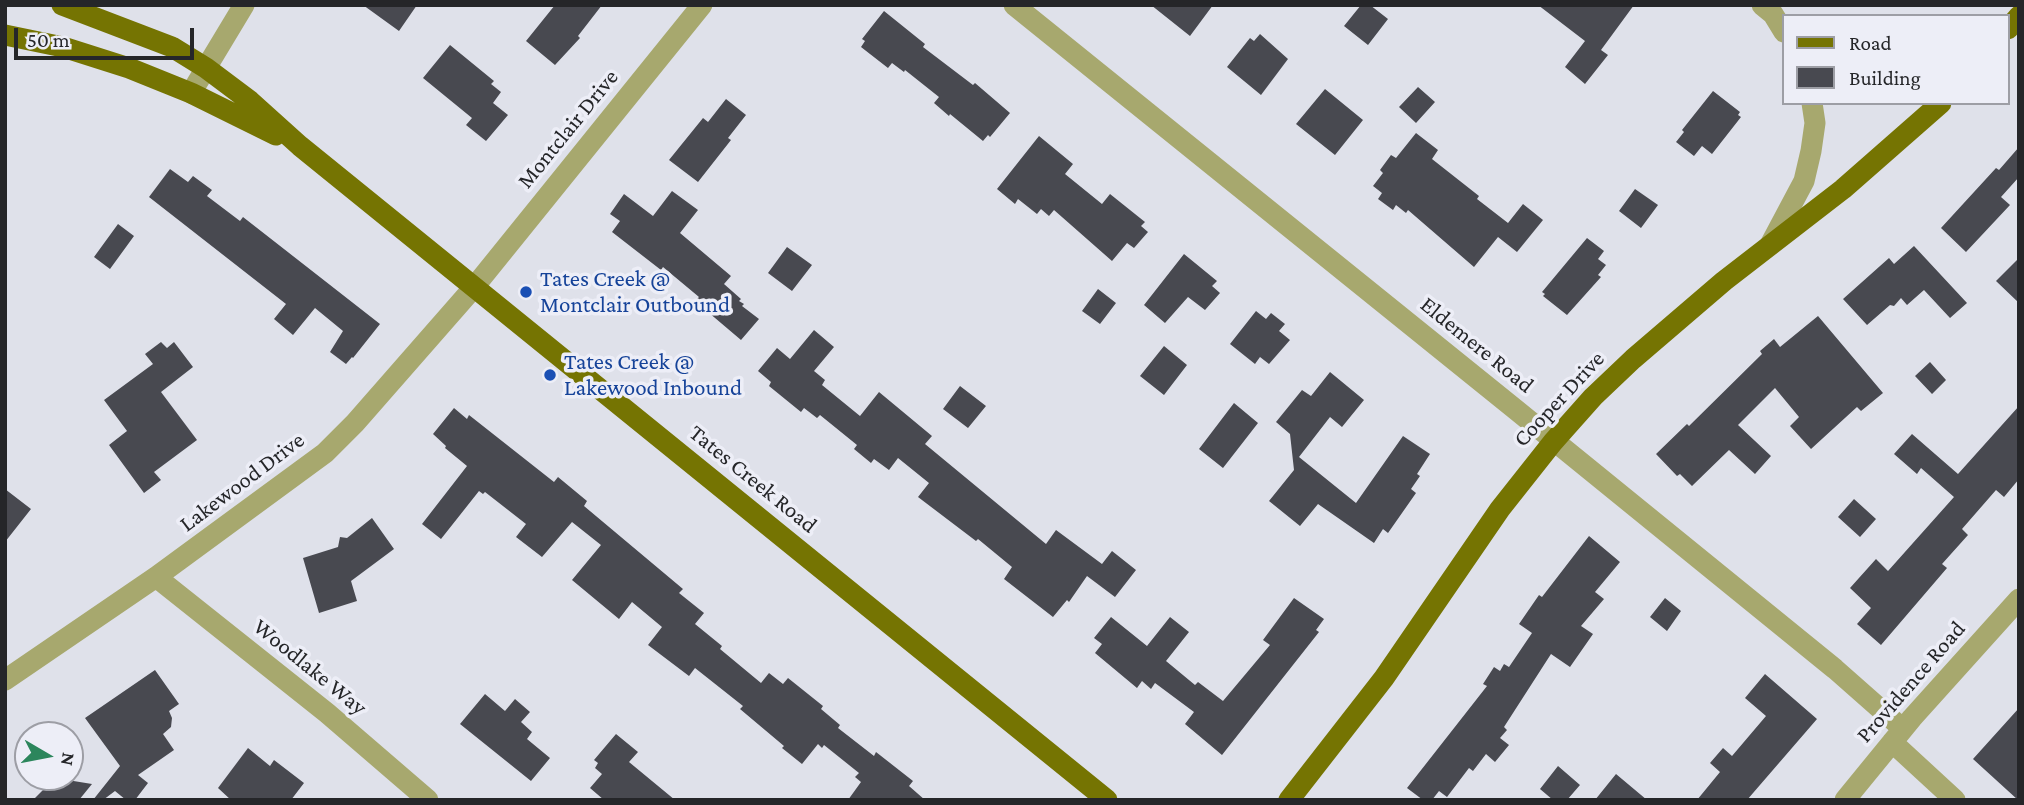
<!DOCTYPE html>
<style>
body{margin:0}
#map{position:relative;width:2024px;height:805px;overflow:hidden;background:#dfe1ea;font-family:"Crimson Pro",serif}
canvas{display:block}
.frame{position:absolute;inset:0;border:7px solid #252629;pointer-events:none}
.legend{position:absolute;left:1782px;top:14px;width:228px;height:91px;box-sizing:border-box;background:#edeef7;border:2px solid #9d9ea5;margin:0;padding:9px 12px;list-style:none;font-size:21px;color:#252629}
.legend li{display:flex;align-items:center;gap:14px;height:35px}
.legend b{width:35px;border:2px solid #9d9ea5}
.north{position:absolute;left:14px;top:721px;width:70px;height:70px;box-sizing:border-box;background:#edeef7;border:2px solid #9d9ea5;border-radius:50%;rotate:100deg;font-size:19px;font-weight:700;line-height:28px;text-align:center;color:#252629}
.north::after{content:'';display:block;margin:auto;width:24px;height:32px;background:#2c865c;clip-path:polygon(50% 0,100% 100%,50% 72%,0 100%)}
.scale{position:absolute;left:14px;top:28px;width:180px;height:32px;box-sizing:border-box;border:4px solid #252629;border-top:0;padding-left:9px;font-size:21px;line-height:24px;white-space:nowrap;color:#252629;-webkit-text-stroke:5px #edeef7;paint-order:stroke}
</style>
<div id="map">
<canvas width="2024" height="805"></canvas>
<div class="frame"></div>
<ul class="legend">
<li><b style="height:9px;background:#757402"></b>Road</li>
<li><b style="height:19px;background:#484950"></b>Building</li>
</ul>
<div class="north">N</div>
<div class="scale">50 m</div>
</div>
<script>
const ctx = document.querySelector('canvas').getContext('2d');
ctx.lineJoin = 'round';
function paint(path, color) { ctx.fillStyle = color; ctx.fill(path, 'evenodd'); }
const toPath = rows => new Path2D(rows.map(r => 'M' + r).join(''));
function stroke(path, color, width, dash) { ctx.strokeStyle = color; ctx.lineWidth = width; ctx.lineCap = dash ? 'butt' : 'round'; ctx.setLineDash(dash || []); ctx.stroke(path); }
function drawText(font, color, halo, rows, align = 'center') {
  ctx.font = font + ' "Crimson Pro",serif'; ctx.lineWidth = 7; ctx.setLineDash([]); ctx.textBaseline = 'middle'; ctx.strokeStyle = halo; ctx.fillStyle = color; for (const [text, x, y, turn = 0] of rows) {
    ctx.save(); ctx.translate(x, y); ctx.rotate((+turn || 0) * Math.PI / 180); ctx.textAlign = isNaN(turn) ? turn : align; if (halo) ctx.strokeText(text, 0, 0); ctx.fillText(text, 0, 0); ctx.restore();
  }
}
const building = toPath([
 [363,5,417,5,399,31],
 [555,5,602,5,578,36,580,38,555,65,526,41],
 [1151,5,1213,5,1190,36],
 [1361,5,1370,5,1388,19,1368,45,1344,26],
 [1538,5,1634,5,1601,50,1608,55,1585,84,1565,67,1585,41],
 [884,11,925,44,923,47,973,85,975,83,1010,113,990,137,988,135,983,141,950,114,949,116,934,103,939,97,905,70,904,72,892,63,888,68,861,47,865,41,862,39],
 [1260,34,1288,59,1261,95,1227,67,1250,38,1254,41],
 [450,45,494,81,491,84,501,92,493,103,508,115,486,141,466,125,472,118,423,78],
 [1418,87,1435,102,1416,123,1399,107],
 [1325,89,1363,120,1335,155,1296,124],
 [1713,91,1740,112,1738,115,1741,117,1712,154,1702,146,1694,156,1676,142,1684,132,1682,130],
 [726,99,746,115,728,138,731,140,698,182,669,160,703,118,708,122],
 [1416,133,1438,150,1432,159,1479,196,1477,199,1508,223,1523,204,1543,220,1517,252,1498,237,1474,267,1408,210,1406,213,1396,205,1393,210,1378,199,1382,193,1373,186,1383,173,1380,170,1391,155,1396,158],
 [1039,136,1073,164,1065,174,1102,204,1110,194,1145,222,1141,226,1148,232,1134,248,1127,243,1112,261,1054,210,1049,216,1041,209,1037,214,1018,199,1015,204,997,189],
 [2019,147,2019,177,2001,197,2010,205,1966,252,1941,228,1996,168,1999,170],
 [170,169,188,182,193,176,212,190,207,196,240,221,243,217,380,324,353,358,352,357,346,364,330,352,343,331,315,308,293,335,274,319,286,304,149,197],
 [1635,189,1658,205,1641,228,1619,211],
 [672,191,698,210,680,233,731,276,724,284,741,299,739,301,744,304,742,306,759,319,741,340,695,301,699,297,663,267,661,270,612,232,620,221,610,214,624,194,653,216],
 [118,224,134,236,110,269,94,257],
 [1587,238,1604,251,1598,259,1606,265,1598,275,1601,277,1567,315,1543,296,1545,294,1542,292],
 [1914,246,1967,303,1950,318,1924,290,1907,305,1901,298,1894,306,1890,305,1867,325,1843,299,1889,258,1894,264],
 [787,247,812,265,792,291,768,273],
 [1184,254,1217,281,1212,286,1220,293,1205,310,1188,297,1165,323,1144,305],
 [2019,258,2019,303,1996,281],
 [1098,289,1116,303,1100,324,1082,311],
 [1256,311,1266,319,1271,313,1285,324,1279,331,1290,340,1269,364,1260,357,1255,364,1230,344],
 [1818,316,1883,393,1861,411,1857,407,1811,449,1790,426,1799,417,1775,388,1738,425,1771,456,1755,474,1729,450,1692,486,1680,474,1677,476,1656,454,1687,424,1689,426,1762,354,1760,351,1774,339,1780,347],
 [814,330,834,347,814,371,825,380,822,385,860,416,879,392,932,436,925,444,1046,544,1056,530,1102,564,1112,551,1136,570,1115,597,1087,576,1069,602,1067,600,1053,617,1004,579,1012,567,978,539,976,541,918,497,929,483,898,458,889,470,874,459,871,463,854,449,857,445,820,415,817,418,804,408,801,412,769,386,771,382,758,371,777,348,790,359],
 [161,342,167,348,174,342,193,367,161,392,197,440,154,472,161,480,144,493,109,445,127,431,104,400,153,364,145,354],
 [1164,346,1187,365,1164,395,1140,376],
 [1930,362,1946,380,1932,394,1915,376],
 [1330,372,1364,400,1342,427,1330,417,1299,457,1356,503,1403,436,1430,454,1417,474,1420,476,1411,489,1416,493,1388,533,1383,529,1374,543,1318,504,1300,526,1269,501,1294,470,1290,434,1276,422,1302,390,1311,396],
 [960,386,986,406,968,428,943,409],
 [1234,403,1258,423,1223,468,1199,449],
 [2019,406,2019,479,2004,497,1996,490,1962,529,1968,535,1942,564,1947,568,1881,645,1857,624,1871,608,1850,588,1876,559,1888,571,1954,497,1921,468,1917,474,1894,454,1912,434,1958,474],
 [454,408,467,419,469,415,554,482,558,477,587,501,584,506,683,589,679,593,704,613,695,624,722,646,720,649,761,683,769,673,783,684,788,678,823,706,821,709,840,725,838,728,874,756,876,752,913,781,909,786,925,800,848,800,861,782,855,777,859,773,824,745,822,748,818,744,802,764,782,748,784,746,740,709,743,706,695,668,689,676,648,645,662,627,632,602,619,619,572,580,601,545,572,522,542,557,516,537,526,524,485,492,483,494,479,491,441,539,422,524,467,466,445,448,446,446,433,434],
 [5,489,31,509,5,542],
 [1854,499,1876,519,1860,537,1838,517],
 [372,518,394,549,351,581,357,601,319,613,303,558,338,547,340,537,347,538],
 [1589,536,1620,562,1595,592,1604,599,1581,626,1593,634,1570,667,1551,654,1504,727,1507,730,1500,738,1509,745,1495,762,1486,754,1473,771,1469,768,1447,797,1439,791,1432,800,1423,800,1407,788,1487,686,1483,684,1494,667,1500,671,1504,664,1509,667,1532,633,1519,624,1539,595,1542,597],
 [1294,598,1324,619,1316,630,1319,632,1222,755,1185,724,1194,712,1155,683,1151,689,1142,681,1137,688,1095,653,1102,644,1094,638,1111,617,1147,646,1170,617,1189,632,1166,661,1195,685,1198,682,1223,701,1270,645,1263,640],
 [1665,598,1681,611,1667,631,1650,617],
 [155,670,179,704,169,711,172,718,171,727,163,734,174,750,138,775,148,783,135,800,126,800,115,791,103,800,93,800,120,766,85,718],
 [1765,674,1817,719,1747,800,1697,800,1720,772,1710,763,1723,748,1732,756,1766,716,1745,698],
 [485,694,505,711,515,699,530,712,521,722,532,732,527,739,550,758,531,781,460,724],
 [2019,708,2019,800,2018,800,1973,759],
 [616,734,638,752,629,762,675,800,604,800,590,788,602,774,595,768,598,763,594,760],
 [248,748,270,766,274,760,304,783,291,800,231,800,218,788],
 [1558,766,1580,785,1567,800,1553,800,1540,789],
 [1616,774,1647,800,1595,800],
 [55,778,92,784,79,800,33,800]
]);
const minor = toPath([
 [1014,5,1515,409,1835,669,1903,729],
 [1762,5,1773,14,1784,32],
 [191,93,244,5],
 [1770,245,1804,181,1811,151,1815,123,1812,103],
 [156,577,327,713,428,800],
 [5,680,156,577,325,453,355,423,475,286,702,5],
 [1892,742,1955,800],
 [1845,800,1912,718,2019,599]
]);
const major = toPath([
 [62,5,172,47,206,68,250,101,300,146,1107,800],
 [2008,29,2019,16],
 [5,35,63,47,129,68,191,93,276,135],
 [1289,800,1384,678,1500,509,1553,442,1593,397,1633,359,1724,281,1843,189,1941,103]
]);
const markers = [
 [526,292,7,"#1a4fb4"],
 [550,375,7,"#1a4fb4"]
];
const streetNames = [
 ["Montclair Drive",568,129,-51],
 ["Eldemere Road",1477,345,39],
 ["Cooper Drive",1559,399,-47],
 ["Tates Creek Road",753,479,39],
 ["Lakewood Drive",242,482,-37],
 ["Woodlake Way",310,667,39],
 ["Providence Road",1911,682,-49]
];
const transitNames = [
 ["Tates Creek @",540,279],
 ["Montclair Outbound",540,305],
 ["Tates Creek @",564,362],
 ["Lakewood Inbound",564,388]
];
paint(building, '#484950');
stroke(minor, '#a7a86e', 21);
stroke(major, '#757402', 21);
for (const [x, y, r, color] of markers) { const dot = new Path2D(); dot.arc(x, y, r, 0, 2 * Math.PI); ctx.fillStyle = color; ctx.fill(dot); stroke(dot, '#edeef7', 2.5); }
drawText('23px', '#252629', '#edeef7', streetNames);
drawText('23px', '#164399', '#edeef7', transitNames, 'left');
</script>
